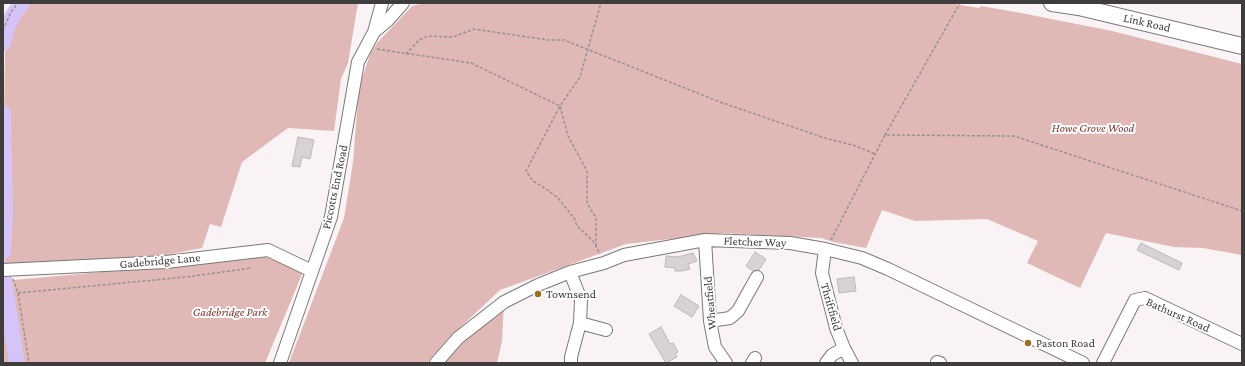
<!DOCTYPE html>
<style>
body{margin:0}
#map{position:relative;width:1245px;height:366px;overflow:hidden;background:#f9f3f6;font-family:"Crimson Pro",serif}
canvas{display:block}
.frame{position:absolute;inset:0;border:4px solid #3e3c3d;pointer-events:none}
</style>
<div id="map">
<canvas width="1245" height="366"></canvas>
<div class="frame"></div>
</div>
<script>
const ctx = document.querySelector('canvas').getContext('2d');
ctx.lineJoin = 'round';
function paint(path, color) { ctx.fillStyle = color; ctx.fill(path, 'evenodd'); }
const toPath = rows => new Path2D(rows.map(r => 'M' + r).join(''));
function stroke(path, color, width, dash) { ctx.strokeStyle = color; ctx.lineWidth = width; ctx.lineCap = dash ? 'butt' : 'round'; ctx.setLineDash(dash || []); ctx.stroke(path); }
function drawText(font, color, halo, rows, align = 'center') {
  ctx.font = font + ' "Crimson Pro",serif'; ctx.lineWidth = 4; ctx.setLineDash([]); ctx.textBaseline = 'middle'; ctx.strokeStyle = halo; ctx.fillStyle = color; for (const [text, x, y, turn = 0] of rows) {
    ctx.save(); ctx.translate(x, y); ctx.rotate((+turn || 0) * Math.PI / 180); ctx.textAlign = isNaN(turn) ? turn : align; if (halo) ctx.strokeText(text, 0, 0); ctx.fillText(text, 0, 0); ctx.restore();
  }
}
const green = toPath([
 [28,3,358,3,348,63,341,79,334,131,288,128,242,162,221,227,210,224,202,248,145,259,4,265,8,235,4,119,5,51,8,36,16,20],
 [425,3,948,3,979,8,981,6,1021,13,1112,31,1242,64,1242,255,1203,248,1174,247,1106,233,1080,288,1027,263,1038,241,987,219,915,221,882,210,866,248,833,242,821,238,723,233,626,244,500,290,449,338,427,363,289,363,344,218,353,162,359,87,371,52,378,42,412,6],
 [266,257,303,272,265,363,3,363,3,281],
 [504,302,502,341,497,363,436,363]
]);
const river = toPath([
 [3,43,6,30,13,15,22,3],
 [3,113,5,214,3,251],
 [3,269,5,287,17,363]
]);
const building = toPath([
 [298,137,314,140,310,159,302,157,300,167,292,166,298,137],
 [1141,243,1182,263,1179,270,1137,250,1141,243],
 [755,252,766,259,759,270,753,271,746,266,755,252],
 [693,253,697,261,688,264,690,269,682,271,675,271,675,268,665,267,666,256,678,257,693,253],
 [854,277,856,291,839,293,837,279,854,277],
 [681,295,699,306,692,317,674,306,681,295],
 [661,327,670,344,673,343,678,352,675,354,677,357,666,363,649,334,661,327]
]);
const path = toPath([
 [3,30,11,12,18,3],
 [377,49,471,63,560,106,526,171,533,181,546,189,558,198,574,218,577,226,593,241,600,254],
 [406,54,419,40,428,36,453,37,474,29,548,40,564,40,720,102,825,138,856,146,875,154],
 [885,135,960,3],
 [831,240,885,135,1014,136,1242,211],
 [596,246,596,218,587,203,587,171,568,136,560,106,580,77,601,3],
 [13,279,18,293,29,363],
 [18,293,186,277,252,268]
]);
const minor = toPath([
 [374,32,387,21,403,3],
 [705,240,710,321,715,347,726,363],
 [825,249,822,273,836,328,844,348,852,363],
 [3,270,166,262,268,250,312,271],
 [570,272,581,300,580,323,571,357,571,363],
 [710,321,730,318,738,311,757,277],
 [580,323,606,330],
 [937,362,940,363],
 [280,363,331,217,358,62,374,32,382,3],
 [436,363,458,338,504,302,538,285,570,272,604,263,624,255,705,240,790,243,825,249,862,258,888,269,1083,363],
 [752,363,755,358],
 [826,363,832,355,844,348],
 [1103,363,1135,300,1145,298,1242,344]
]);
const major = toPath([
 [1052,3,1079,7,1242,46]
]);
const markers = [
 [538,294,4,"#96721c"],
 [1028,343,4,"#96721c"]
];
const streetNames = [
 ["Link Road",1147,23,13],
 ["Piccotts End Road",335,187,-78],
 ["Fletcher Way",755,242,2],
 ["Gadebridge Lane",160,261,-5],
 ["Wheatfield",710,303,-95],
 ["Thriftfield",831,307,74],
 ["Bathurst Road",1178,315,24]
];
const parkNames = [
 ["Howe Grove Wood",1093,128],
 ["Gadebridge Park",230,312]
];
const poiNames = [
 ["Townsend",546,294],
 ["Paston Road",1036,343]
];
paint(green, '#e0b8b5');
stroke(river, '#d6c3f7', 16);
paint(building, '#d8d2d3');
stroke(building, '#bdb7b9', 1);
stroke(minor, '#7c787a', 14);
stroke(major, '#7c787a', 18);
stroke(path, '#959193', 1.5, [3, 2]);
stroke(minor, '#fff', 12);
stroke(major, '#fff', 16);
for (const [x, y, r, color] of markers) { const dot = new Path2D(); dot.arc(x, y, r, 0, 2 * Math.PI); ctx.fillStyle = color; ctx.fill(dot); stroke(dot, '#fff', 1.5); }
drawText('12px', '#3e3c3d', '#fff', streetNames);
drawText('italic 12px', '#833837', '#fff', parkNames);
drawText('12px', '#3e3c3d', '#fff', poiNames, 'left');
</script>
